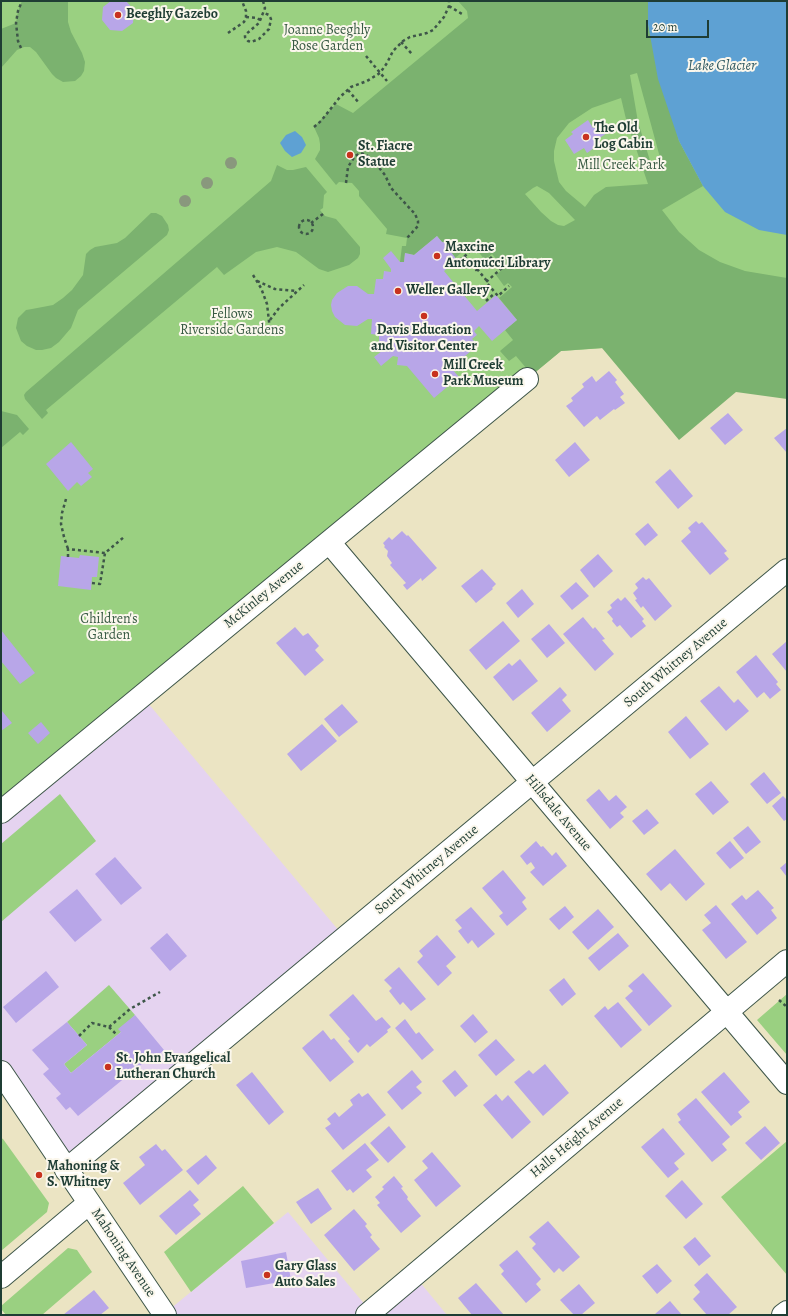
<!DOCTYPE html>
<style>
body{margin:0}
#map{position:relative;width:788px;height:1316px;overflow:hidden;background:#ebe4c3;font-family:Alegreya,serif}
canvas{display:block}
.frame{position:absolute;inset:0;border:2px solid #1f3d34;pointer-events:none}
.scale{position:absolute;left:646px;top:20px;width:63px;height:18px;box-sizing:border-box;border:2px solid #1f3d34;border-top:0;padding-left:5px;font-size:12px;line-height:14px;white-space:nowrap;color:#1f3d34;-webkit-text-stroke:3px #fbf7ec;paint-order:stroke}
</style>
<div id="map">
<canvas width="788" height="1316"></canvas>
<div class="frame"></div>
<div class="scale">20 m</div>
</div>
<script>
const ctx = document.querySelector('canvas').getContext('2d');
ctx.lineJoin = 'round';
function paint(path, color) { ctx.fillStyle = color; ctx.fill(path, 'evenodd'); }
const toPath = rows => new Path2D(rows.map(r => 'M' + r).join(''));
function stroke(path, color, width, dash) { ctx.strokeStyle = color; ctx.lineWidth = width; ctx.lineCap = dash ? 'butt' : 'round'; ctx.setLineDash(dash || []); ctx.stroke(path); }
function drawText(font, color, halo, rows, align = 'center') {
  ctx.font = font + ' Alegreya,serif'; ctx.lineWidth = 4; ctx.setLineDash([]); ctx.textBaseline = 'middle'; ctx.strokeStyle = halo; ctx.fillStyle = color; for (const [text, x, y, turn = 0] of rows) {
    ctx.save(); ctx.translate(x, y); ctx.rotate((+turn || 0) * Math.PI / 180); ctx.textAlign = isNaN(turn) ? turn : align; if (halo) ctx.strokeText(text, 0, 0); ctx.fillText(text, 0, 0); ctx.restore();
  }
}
const built = toPath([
 [142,696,345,938,66,1170,1,1072,1,812],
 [288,1212,371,1312,414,1275,447,1315,165,1315,164,1314]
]);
const green = toPath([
 [1,1,787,1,787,361,649,345,561,351,1,812],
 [60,794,96,841,1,922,1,844],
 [109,985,135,1015,121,1032,71,1073,64,1064,87,1045,67,1022],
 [787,994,787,1055,757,1020],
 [1,1138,3,1139,49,1203,47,1212,1,1251],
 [787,1141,787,1275,721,1197],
 [243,1186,274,1223,191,1292,164,1252],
 [68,1248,77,1250,92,1272,42,1315,6,1315,1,1309,1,1306]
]);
const forest = toPath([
 [22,1,68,1,68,22,71,32,82,53,85,62,84,71,81,76,75,81,63,82,56,78,52,74,36,52,30,47,24,47,17,50,1,68,1,29,16,23,18,11],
 [458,1,648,1,648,24,679,141,703,186,662,210,679,232,699,250,720,262,745,271,787,278,787,399,736,392,679,440,602,348,561,351,532,375,516,356,509,361,500,351,513,340,505,330,517,320,499,298,512,287,508,283,504,286,496,275,504,268,492,254,485,260,472,244,455,258,451,252,451,243,442,242,437,236,414,255,405,253,404,262,400,262,402,246,406,246,407,238,386,234,387,229,359,196,359,191,352,183,339,182,336,185,315,159,320,150,320,144,319,138,314,127,336,104,353,113,468,18,467,11],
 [637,73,662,165,662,166,652,167,638,122,630,75],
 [621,98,626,119,648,184,606,187,594,195,585,207,566,191,559,182,554,161,554,151,557,138,569,123,592,108],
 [537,186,549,193,575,220,564,226,558,225,551,221,541,212,525,194,533,188],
 [277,165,287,170,293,170,306,167,327,192,324,195,323,208,320,210,325,216,336,219,360,247,360,254,358,258,349,265,328,272,319,269,296,252,277,247,256,252,224,275,217,267,46,410,48,413,42,419,25,399,24,395,26,392,271,181],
 [151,213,156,213,162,216,168,225,169,230,167,235,78,310,71,328,59,342,51,348,42,350,36,350,27,346,21,341,16,328,18,318,26,310,32,309,53,305,63,298,72,290,83,275,86,254,90,250,95,247,117,243,125,238],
 [1,411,17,415,29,429,23,435,20,432,1,448]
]);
const water = toPath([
 [648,1,787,1,787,235,759,230,725,212,703,186,679,141,658,79,648,24],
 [295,131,302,137,306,145,301,153,292,157,285,151,280,143,286,135]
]);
const building = toPath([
 [111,1,126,1,134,10,133,23,122,31,110,30,102,20,103,7],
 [588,120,593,128,600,123,607,133,598,139,601,143,587,153,584,148,574,154,565,140,573,134,571,132],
 [437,236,442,242,451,243,451,252,457,260,444,271,477,311,496,295,517,320,492,341,479,326,474,331,477,335,472,339,478,345,451,368,459,377,434,398,407,366,397,365,398,357,393,356,381,366,374,357,386,348,386,344,379,344,379,335,371,334,372,319,368,319,357,326,345,325,335,317,332,311,331,305,332,300,337,293,348,286,357,286,368,294,374,294,376,279,383,279,384,271,391,272,391,269,383,258,391,251,400,262,404,262,405,253,414,255],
 [609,371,617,380,615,382,624,394,620,397,625,403,615,410,614,409,600,420,597,416,584,427,566,406,573,401,571,398,584,387,582,384,592,376,596,382],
 [728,413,743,430,725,445,710,428],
 [787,428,787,453,774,438],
 [71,442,93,469,88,473,92,477,81,486,77,482,68,491,46,464],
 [575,442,590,460,569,477,555,460],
 [670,469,693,496,678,509,655,482],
 [696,521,699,524,702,522,727,551,724,553,729,559,710,575,681,541,691,532,688,528],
 [648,523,658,535,645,546,635,534],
 [402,531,407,536,408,535,437,568,422,581,421,578,407,590,403,585,406,583,390,565,392,563,387,556,388,551,384,547,385,546,383,543,389,537,392,540],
 [598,554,613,571,594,588,580,570],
 [80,555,99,557,97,577,92,577,91,590,58,586,61,556,79,558],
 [482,569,496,584,492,588,493,589,476,603,461,586],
 [643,577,646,580,649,578,672,606,655,621,643,606,641,608,635,600,637,599,633,593,638,588,635,584],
 [576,582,589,596,572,610,560,596],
 [522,589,534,604,518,618,506,603],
 [625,597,644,619,642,621,646,626,631,638,620,625,617,627,612,621,613,619,607,612,612,608,610,605,618,598,621,601],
 [583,617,593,629,595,627,605,639,602,640,614,654,595,671,563,634],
 [503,621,520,641,486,670,469,650],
 [549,624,565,643,547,658,531,639],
 [295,627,303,636,308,633,319,646,315,650,324,660,305,676,276,643],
 [1,630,35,673,20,684,1,661],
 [787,641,787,672,772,654],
 [756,655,778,682,776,684,781,690,770,699,764,692,757,698,736,672],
 [520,659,538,681,513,701,493,677,509,663,512,666],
 [719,686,734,703,738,699,749,711,726,731,700,701],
 [560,687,567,695,562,700,571,711,547,732,531,713],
 [342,704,358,722,339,737,324,719],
 [2,711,12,723,1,731,1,712],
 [686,716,709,744,690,759,668,732],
 [41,722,50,733,38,744,28,733],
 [322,724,337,741,301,771,287,754],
 [764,772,781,793,767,804,750,784],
 [711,781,729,802,713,815,695,794],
 [599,789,609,801,616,795,627,807,620,813,624,817,610,829,586,800],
 [783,796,787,800,787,819,784,821,772,806],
 [647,809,659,823,644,835,632,821],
 [748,826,761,842,746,854,733,838],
 [536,841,541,847,543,846,552,856,556,852,567,866,543,886,530,872,535,868,531,862,527,865,520,856],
 [730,841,744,858,730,869,716,853],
 [675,849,705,884,686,901,670,883,661,891,646,874],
 [115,857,142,888,121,905,95,874],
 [787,862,787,877,780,868],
 [503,870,526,898,522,902,527,909,507,926,499,916,503,913,482,888],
 [77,889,102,920,75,942,49,912],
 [758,890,774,908,771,910,777,918,757,935,731,904,742,895,746,900],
 [716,905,747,942,726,959,702,930,711,923,704,915],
 [565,906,574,917,559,930,549,919],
 [471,907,495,934,478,948,472,940,468,944,458,931,462,928,455,920],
 [598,909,614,927,588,950,572,932],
 [167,933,187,956,170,971,150,948],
 [618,933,629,946,599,971,588,958],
 [437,935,456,957,446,966,452,973,438,986,417,962,423,956,419,951],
 [399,967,426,999,411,1011,403,1002,400,1005,389,991,392,988,384,980],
 [46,971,59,987,16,1023,3,1007],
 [643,973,672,1006,649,1026,625,998,633,991,628,986],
 [564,978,576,994,562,1006,549,990],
 [353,994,376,1021,382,1017,391,1027,387,1030,388,1032,370,1047,367,1044,358,1053,348,1041,350,1039,329,1015],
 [618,1002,642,1030,621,1048,594,1016,605,1006,608,1010],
 [473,1014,488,1032,475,1043,460,1026],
 [135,1015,164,1050,150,1062,148,1059,78,1116,70,1107,66,1110,56,1098,61,1094,43,1074,49,1069,32,1050,67,1022,87,1045,64,1064,71,1073,121,1032,118,1029],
 [405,1019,416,1034,419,1032,434,1050,422,1060,395,1028],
 [323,1030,331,1040,334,1038,354,1062,330,1082,302,1048],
 [496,1039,515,1060,496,1076,478,1055],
 [545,1064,569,1093,543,1116,514,1082,529,1070,533,1074],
 [412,1070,422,1082,416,1087,422,1093,402,1110,387,1092],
 [455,1070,468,1086,455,1097,442,1081],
 [252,1072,284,1112,269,1125,236,1085],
 [724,1072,750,1102,738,1112,742,1117,731,1126,701,1092],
 [359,1093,362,1097,368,1093,386,1115,343,1150,325,1128,331,1124,327,1119,335,1112,339,1117,353,1105,350,1100],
 [496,1094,502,1101,508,1095,531,1122,512,1139,483,1105],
 [696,1098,730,1137,722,1144,727,1150,712,1162,678,1122,681,1120,677,1114],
 [389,1126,406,1147,388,1163,370,1143],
 [765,1126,780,1143,761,1160,745,1143],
 [663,1128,685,1154,674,1163,679,1169,668,1178,641,1147],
 [365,1143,379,1160,366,1170,372,1177,353,1193,350,1189,347,1191,331,1171],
 [156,1144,162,1151,165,1149,183,1170,140,1205,123,1183,145,1165,139,1157],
 [432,1152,461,1186,436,1207,414,1180,428,1168,422,1161],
 [206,1155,217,1168,198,1185,186,1171],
 [394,1176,403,1187,401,1188,408,1197,407,1199,421,1216,401,1233,377,1205,380,1203,375,1197,384,1189,382,1187],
 [682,1180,703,1204,686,1219,665,1196],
 [318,1188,332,1209,311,1224,296,1202],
 [190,1190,199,1200,193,1205,201,1214,176,1235,159,1216],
 [354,1209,367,1224,365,1226,372,1235,370,1237,380,1249,354,1271,324,1235],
 [548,1221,580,1257,563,1272,559,1268,554,1273,532,1248,536,1244,529,1237],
 [695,1237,711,1256,699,1266,683,1247],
 [517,1250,541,1279,536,1284,541,1290,526,1303,501,1274,504,1271,499,1265],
 [286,1252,291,1280,246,1288,241,1261],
 [657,1264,672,1281,657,1294,642,1276],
 [707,1273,737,1307,728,1315,707,1315,693,1299,700,1292,694,1285],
 [476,1283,504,1315,472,1315,458,1298],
 [579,1284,595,1303,581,1315,574,1315,560,1300],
 [94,1290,109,1308,100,1315,63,1315],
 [670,1301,682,1315,656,1315,655,1314]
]);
const path = toPath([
 [263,1,265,8,259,23,245,35,245,37,248,41,251,42,259,39,269,29,271,19,269,15,264,13],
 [449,6,462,14],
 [246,17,257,18,260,20],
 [228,33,244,22,246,17,246,11,242,1],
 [401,42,412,54],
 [21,48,18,41,16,23,18,11,22,1],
 [366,56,387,81],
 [348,90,359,103],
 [314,127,321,121,340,97,351,87,367,81,380,73,387,63,393,51,403,41,410,37,427,33,433,30,444,17,449,6,449,1],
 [346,183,348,167,355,156,361,153,366,155,372,159,385,175,391,188,415,214,418,221,418,226,407,238],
 '299 227a7 7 0 1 1 14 0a7 7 0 1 1-14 0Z',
 [311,223,323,214],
 [464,256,476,270,493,256],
 [455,264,472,250],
 [502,268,486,282,498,296,509,286],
 [477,269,487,281],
 [253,275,261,288,267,304,270,330],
 [257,281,275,289,296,291],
 [486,301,495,293],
 [270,320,279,308,304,285],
 [66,499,62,513,61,524,64,537,68,549],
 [68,557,68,549,105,553],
 [92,583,100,584,105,553,124,537],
 [779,1000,787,1007],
 [109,1027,117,1035],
 [79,1036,92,1023,109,1027,130,1009,160,992]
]);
const minor = toPath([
 [329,542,787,1083],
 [1,812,527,379],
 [66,1170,787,570],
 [1,1277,89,1203],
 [367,1315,787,961],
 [783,1315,787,1312]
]);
const major = toPath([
 [1,1072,165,1315]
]);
const trees = [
 [231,163],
 [207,183],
 [185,201]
];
const markers = [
 [118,15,4,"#c8321e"],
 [586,137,4,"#c8321e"],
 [350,155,4,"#c8321e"],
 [437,256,4,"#c8321e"],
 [398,291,4,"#c8321e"],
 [424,316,4,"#c8321e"],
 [435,374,4,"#c8321e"],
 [108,1067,4,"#c8321e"],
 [39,1175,4,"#c8321e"],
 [267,1275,4,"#c8321e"]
];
const poiNames = [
 ["Beeghly Gazebo",126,15],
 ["The Old",594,129],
 ["Log Cabin",594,145],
 ["St. Fiacre",358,147],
 ["Statue",358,163],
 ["Maxcine",445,248],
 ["Antonucci Library",445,264],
 ["Weller Gallery",406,291],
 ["Davis Education",424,331,"center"],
 ["and Visitor Center",424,347,"center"],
 ["Mill Creek",443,366],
 ["Park Museum",443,382],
 ["St. John Evangelical",116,1059],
 ["Lutheran Church",116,1075],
 ["Mahoning &",47,1167],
 ["S. Whitney",47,1183],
 ["Gary Glass",275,1267],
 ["Auto Sales",275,1283]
];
const parkNames = [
 ["Joanne Beeghly",327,31],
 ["Rose Garden",327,47],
 ["Mill Creek Park",621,166],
 ["Fellows",232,315],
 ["Riverside Gardens",232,331],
 ["Children's",109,620],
 ["Garden",109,636]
];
const streetNames = [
 ["McKinley Avenue",264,595,-39],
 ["South Whitney Avenue",676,663,-40],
 ["Hillsdale Avenue",558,813,50],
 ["South Whitney Avenue",427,870,-40],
 ["Halls Height Avenue",577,1138,-40],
 ["Mahoning Avenue",123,1253,56]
];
const waterNames = [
 ["Lake Glacier",722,66]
];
paint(built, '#e5d3f0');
paint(green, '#9ad081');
paint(forest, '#7bb26f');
paint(water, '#5ea1d3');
paint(building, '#b8a6e8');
stroke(minor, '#3e5649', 24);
stroke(major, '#3e5649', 24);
stroke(path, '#3e5649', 2.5, [3, 3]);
stroke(minor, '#fff', 22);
stroke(major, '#fff', 22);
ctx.fillStyle = '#89987d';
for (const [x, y] of trees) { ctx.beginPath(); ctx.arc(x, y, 6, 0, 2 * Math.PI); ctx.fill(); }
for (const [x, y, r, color] of markers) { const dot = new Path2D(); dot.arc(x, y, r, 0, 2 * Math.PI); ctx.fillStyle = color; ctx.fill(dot); stroke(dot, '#fbf7ec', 1.5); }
drawText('bold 14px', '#1f3d34', '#fbf7ec', poiNames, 'left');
drawText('14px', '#385a43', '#fbf7ec', parkNames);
drawText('14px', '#1f3d34', '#fbf7ec', streetNames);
drawText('italic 15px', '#325b64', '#fbf7ec', waterNames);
</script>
